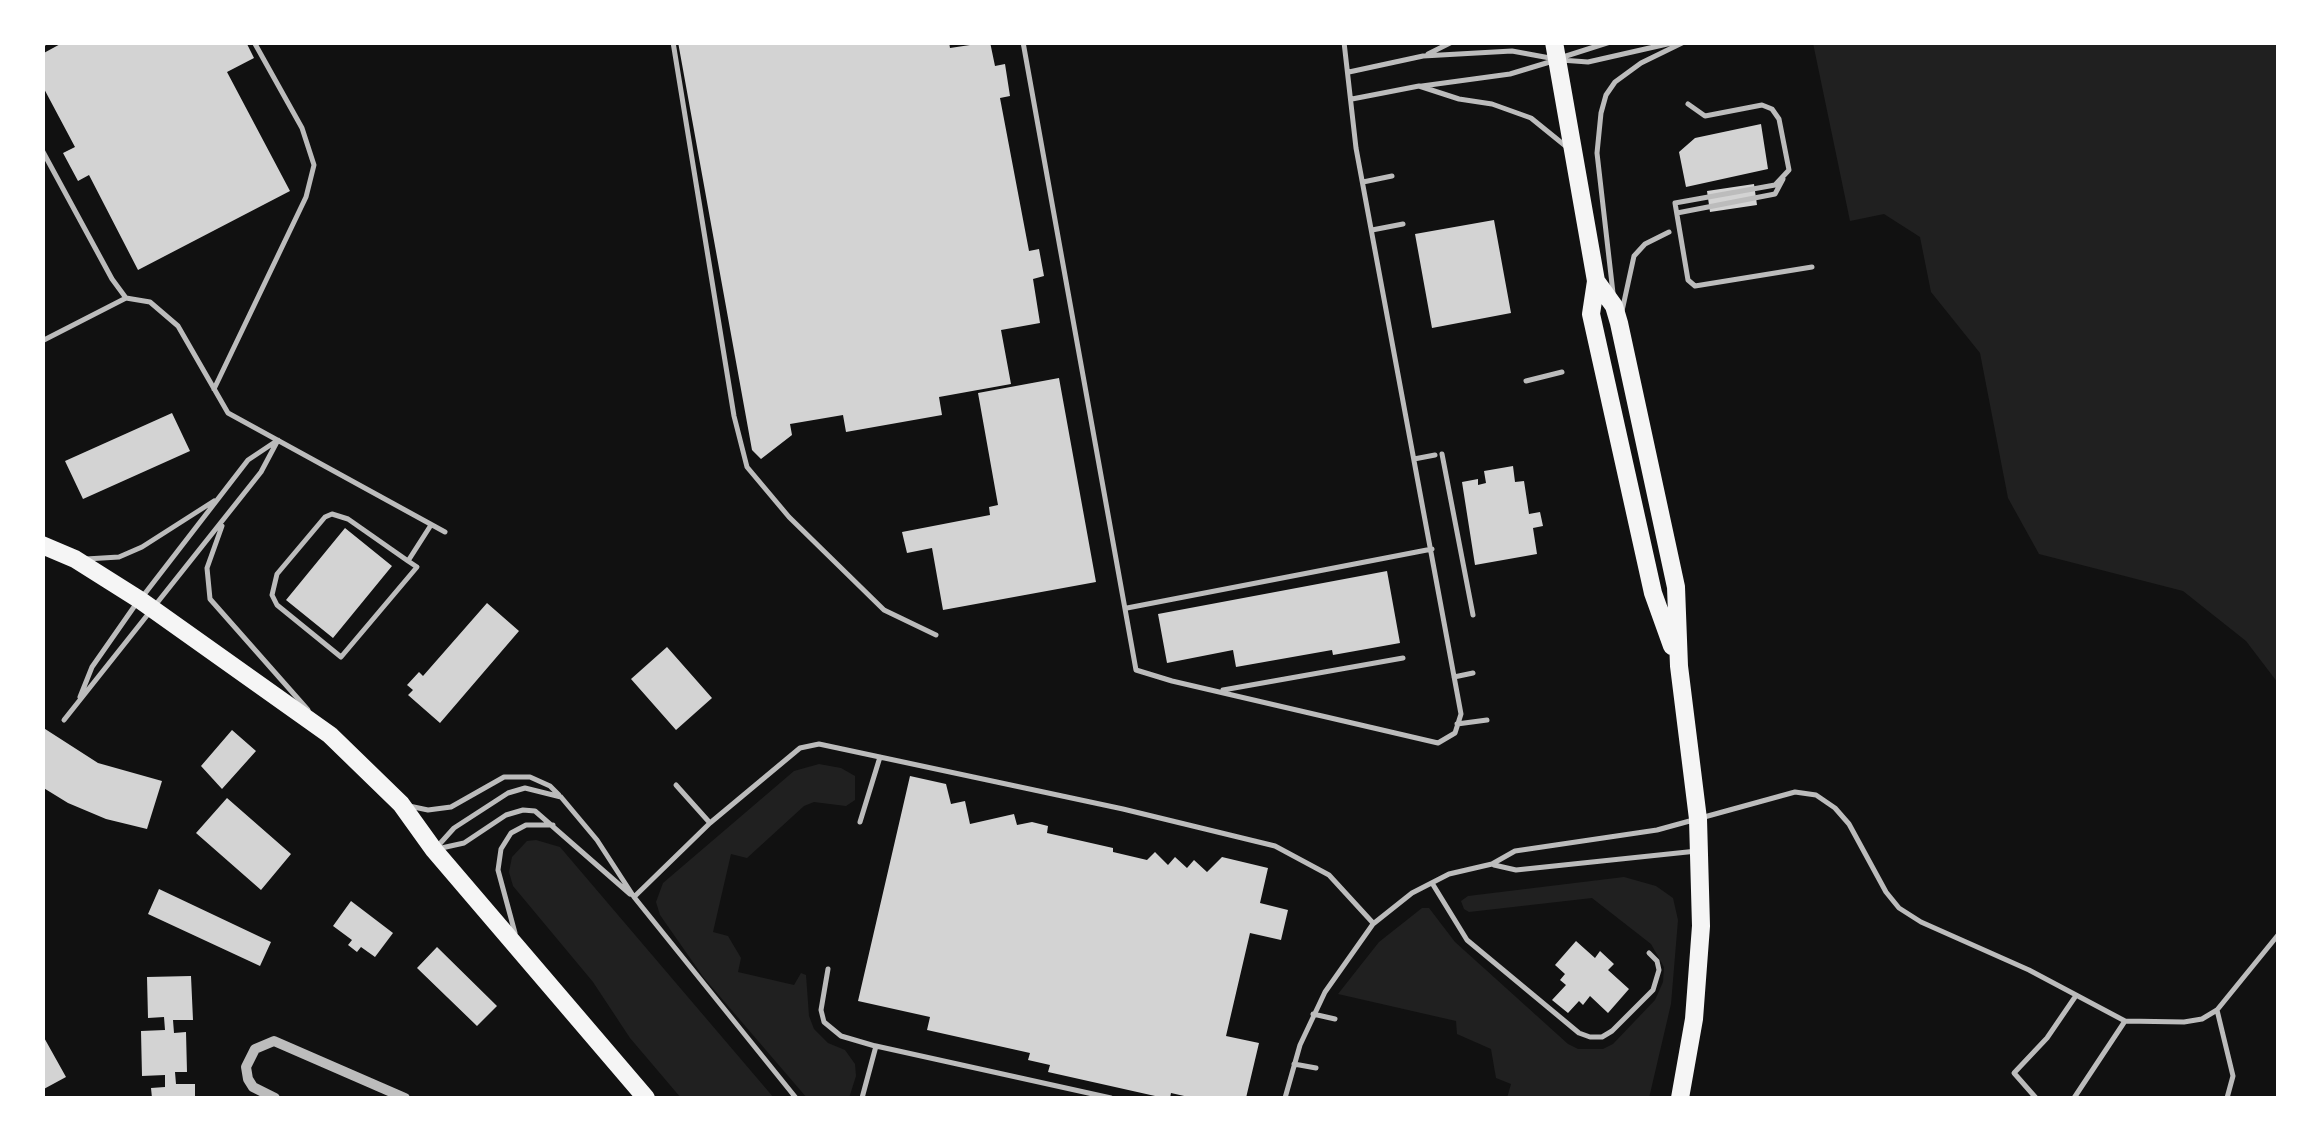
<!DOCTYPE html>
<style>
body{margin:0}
#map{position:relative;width:2321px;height:1141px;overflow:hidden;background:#111;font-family:"Noto Sans",sans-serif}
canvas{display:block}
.frame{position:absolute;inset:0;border:45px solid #fff;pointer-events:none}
</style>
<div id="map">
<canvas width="2321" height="1141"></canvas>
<div class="frame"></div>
</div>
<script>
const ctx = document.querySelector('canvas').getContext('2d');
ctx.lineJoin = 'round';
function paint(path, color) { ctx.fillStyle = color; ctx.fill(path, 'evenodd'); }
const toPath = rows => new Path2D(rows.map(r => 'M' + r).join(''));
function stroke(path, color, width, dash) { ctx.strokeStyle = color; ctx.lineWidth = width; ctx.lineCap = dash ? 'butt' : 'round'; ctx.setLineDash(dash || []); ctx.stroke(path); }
const green = toPath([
 [1813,43,2278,43,2278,683,2246,641,2183,591,2039,554,2008,498,1980,353,1931,292,1920,237,1884,214,1850,221],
 [819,764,841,768,855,776,855,800,846,806,814,802,804,806,747,858,731,854,713,932,728,936,741,958,738,972,794,985,801,973,806,975,809,1016,814,1029,828,1043,845,1050,855,1064,856,1076,849,1098,807,1098,704,978,660,915,656,902,663,883,794,771],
 [536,840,560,847,774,1098,681,1098,630,1038,593,982,513,886,509,872,512,857,527,841],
 [1624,877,1656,886,1673,898,1678,920,1671,1004,1649,1098,1507,1098,1511,1084,1496,1078,1491,1049,1457,1034,1456,1021,1338,994,1379,942,1422,908,1429,908,1455,942,1568,1044,1578,1049,1603,1049,1613,1044,1655,1000,1663,982,1664,967,1651,944,1592,898,1469,912,1464,909,1461,901,1468,896]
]);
const building = toPath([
 [64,42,246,42,254,58,227,72,290,191,138,270,89,175,78,181,63,153,75,147,42,85,42,54],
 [678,42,949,42,950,48,990,42,995,66,1005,64,1010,96,1000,98,1029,251,1039,249,1044,276,1033,279,1040,323,1001,330,1011,384,939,397,942,415,846,432,843,415,790,424,792,435,761,459,752,450],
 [1761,124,1768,169,1686,187,1679,152,1695,138],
 [1754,184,1757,205,1710,212,1707,191],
 [1494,220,1511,313,1432,328,1415,234],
 [1059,378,1096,582,943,610,932,548,907,553,902,532,990,515,989,507,998,505,978,393],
 [172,413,190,451,83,499,65,461],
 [1513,466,1515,482,1524,481,1529,514,1540,512,1543,526,1533,528,1537,554,1475,565,1462,482,1478,479,1478,485,1486,483,1484,471],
 [345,528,392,566,333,638,286,600],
 [1387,571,1400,643,1333,655,1332,650,1236,667,1233,650,1167,663,1158,614],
 [487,603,519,631,440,723,408,695,413,690,407,685,419,672,423,676],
 [667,647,712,698,676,730,631,679],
 [42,727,98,763,162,781,147,829,106,819,68,803,42,787],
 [232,730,256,751,222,789,201,766],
 [910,776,946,784,951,804,965,801,970,824,1014,814,1017,825,1032,822,1048,826,1047,833,1113,848,1113,852,1147,860,1155,852,1168,865,1175,857,1187,868,1194,860,1207,872,1222,857,1268,868,1260,903,1288,910,1281,940,1250,933,1226,1036,1259,1043,1246,1098,1193,1098,1171,1093,1170,1098,1164,1098,1048,1072,1050,1065,1028,1060,1030,1053,927,1030,930,1017,858,1001],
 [227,798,291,854,261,890,196,833],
 [159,889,271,942,260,966,148,914],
 [351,901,393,933,375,957,361,947,357,952,348,945,352,940,333,926],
 [1576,941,1595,958,1600,951,1614,964,1608,970,1629,989,1608,1013,1590,996,1583,1005,1579,1001,1568,1013,1552,1000,1566,985,1560,980,1565,974,1555,965],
 [437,947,497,1006,477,1026,417,968],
 [191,976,193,1020,173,1020,174,1033,186,1032,187,1072,175,1072,176,1084,195,1084,195,1098,152,1098,151,1088,165,1087,165,1075,142,1076,141,1031,165,1030,164,1017,148,1018,147,977],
 [42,1034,66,1077,42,1090]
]);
const service = toPath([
 [673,42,734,416,747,467,789,517,884,610,936,635],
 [1023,42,1136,670,1172,681,1438,743,1455,733,1461,714,1356,148,1344,42],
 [42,45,46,42],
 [1428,54,1452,42],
 [1563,57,1610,42],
 [1561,60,1588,62,1676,42],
 [1349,72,1423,56,1512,51,1550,58],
 [1422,86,1510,74,1553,61],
 [1352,99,1419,86,1459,99,1492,104,1531,118,1568,148],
 [1688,104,1705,116,1762,105,1772,109,1779,119,1789,170,1775,185,1675,203,1688,280,1695,286,1812,267],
 [42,150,112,279,126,298,150,302,178,326,228,413,445,532],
 [1363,182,1392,176],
 [1677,213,1775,194,1783,179],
 [1372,230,1403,224],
 [1613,293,1597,153,1601,113,1606,95,1615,82,1641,63,1684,42],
 [1622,311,1634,256,1645,244,1669,232],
 [42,341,126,298],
 [1526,381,1562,372],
 [214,389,306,197,314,165,302,128,254,42],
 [1442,454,1473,615],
 [1414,459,1435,455],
 [222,526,207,568,210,599,308,710],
 [86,559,119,557,142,547,214,501],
 [408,561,348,519,332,514,325,517,277,574,272,595,277,605,341,657,417,567,408,561,431,525],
 [143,596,248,460,275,442],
 [1127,608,1432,549],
 [1454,677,1473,673],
 [1223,690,1403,658],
 [80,697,92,667,136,604],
 [64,720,261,472,278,440],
 [1457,724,1487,720],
 [676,785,710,823],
 [409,806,428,810,451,807,504,777,530,777,550,786,559,795],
 [860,822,880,757],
 [436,848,454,828,508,793,525,788,561,797,597,840,634,897,796,1098],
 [437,849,464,843,506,815,523,810,535,811,630,894],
 [1494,865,1516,870,1697,851],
 [1432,883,1467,940,1579,1033,1590,1037,1602,1037,1612,1031,1653,990,1659,970,1657,961,1649,953],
 [634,897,710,823,800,748,819,744,1123,809,1275,846,1329,875,1373,923],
 [515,933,498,870,501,849,511,833,526,825,553,825],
 [828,969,821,1010,824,1022,841,1036,875,1046],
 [2217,1010,2233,1076,2227,1098],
 [1313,1014,1335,1019],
 [1294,1064,1316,1068],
 [862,1098,876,1046,1111,1098],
 [1285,1098,1300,1045,1325,992,1373,924,1412,893,1449,874,1492,864,1515,851,1657,830,1795,792,1816,795,1835,808,1849,824,1886,892,1899,908,1921,922,2029,970,2125,1021,2184,1022,2202,1019,2217,1010,2278,935],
 [2036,1098,2014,1073,2047,1038,2075,997],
 [2074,1098,2125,1021]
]);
const minor = toPath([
 [275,1098,253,1087,248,1079,246,1067,255,1049,274,1041,405,1098]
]);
const primary = toPath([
 [1554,42,1596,281,1591,314,1653,593,1672,646],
 [1596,281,1614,306,1619,323,1676,587,1679,666,1698,819,1701,926,1694,1019,1680,1098],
 [42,545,75,559,140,600,330,735,401,804,434,850,646,1098]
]);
paint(green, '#202020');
paint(building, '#d3d3d3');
stroke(service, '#bcbcbc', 5);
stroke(minor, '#bcbcbc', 10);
stroke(primary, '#f5f5f5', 18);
</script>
